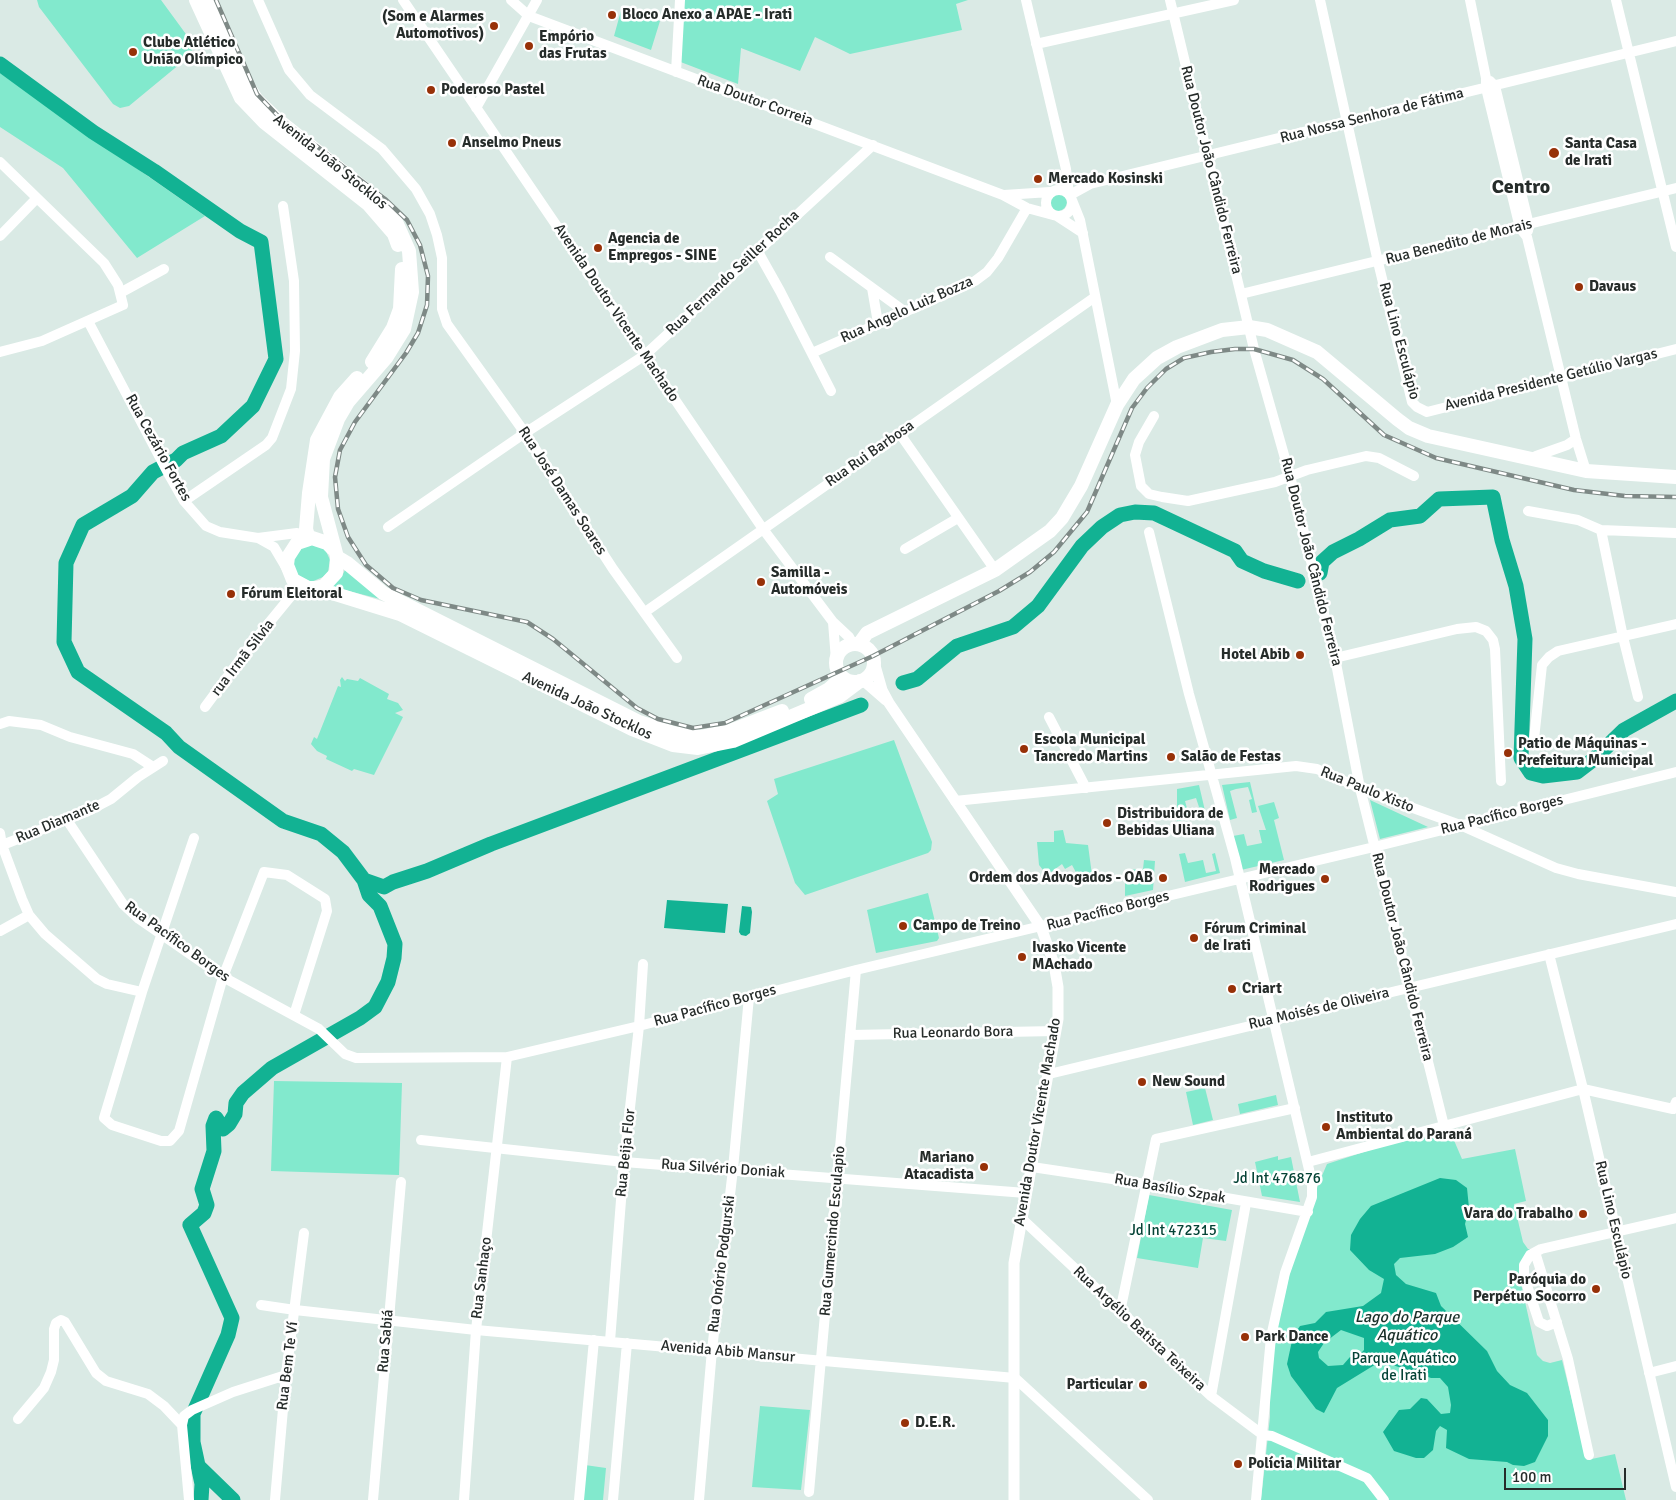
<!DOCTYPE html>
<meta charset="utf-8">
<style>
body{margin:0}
#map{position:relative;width:1676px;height:1500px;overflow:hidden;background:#daeae5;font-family:Signika,sans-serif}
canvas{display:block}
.scale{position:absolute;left:1504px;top:1468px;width:122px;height:22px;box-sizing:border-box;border:2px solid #262c2a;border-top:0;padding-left:6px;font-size:15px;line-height:18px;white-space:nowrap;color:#262c2a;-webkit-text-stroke:4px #fff;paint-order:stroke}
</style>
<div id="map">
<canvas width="1676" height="1500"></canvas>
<div class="scale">100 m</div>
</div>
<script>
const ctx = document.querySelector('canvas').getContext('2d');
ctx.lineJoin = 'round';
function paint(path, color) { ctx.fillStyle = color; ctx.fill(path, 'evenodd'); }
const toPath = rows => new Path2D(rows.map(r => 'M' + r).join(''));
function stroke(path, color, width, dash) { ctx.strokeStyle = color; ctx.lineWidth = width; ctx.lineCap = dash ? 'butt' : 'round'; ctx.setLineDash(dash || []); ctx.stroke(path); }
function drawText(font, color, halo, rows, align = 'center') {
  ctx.font = font + ' Signika,sans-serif'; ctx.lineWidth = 5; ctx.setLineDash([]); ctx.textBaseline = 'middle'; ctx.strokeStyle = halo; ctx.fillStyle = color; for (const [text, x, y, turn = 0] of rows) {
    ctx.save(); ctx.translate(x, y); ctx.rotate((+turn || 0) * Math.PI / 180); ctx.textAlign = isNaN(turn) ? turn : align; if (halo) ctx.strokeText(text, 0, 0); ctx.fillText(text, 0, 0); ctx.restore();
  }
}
const green = toPath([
 [37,0,161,0,191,41,192,54,129,106,120,108,113,104,39,7],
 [683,0,968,0,956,4,962,30,850,54,815,37,800,71,741,48,738,84,678,61],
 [622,7,660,21,651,50,614,36],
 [0,73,205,216,137,258,63,168,0,127],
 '1049 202a9 9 0 1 1 18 0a9 9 0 1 1-18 0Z',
 [308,543,325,549,330,560,328,572,323,577,311,582,294,573,293,553],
 [345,570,384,600,329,586,342,576],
 [342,677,345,681,347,679,358,681,360,678,389,694,387,699,398,703,403,710,395,713,403,717,374,775,354,769,352,771,326,759,327,756,317,751,311,744,314,737,317,739,338,686,341,687,340,680],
 [894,740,932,842,931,850,928,853,805,895,795,883,767,801,778,794,774,779],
 [1250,782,1257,812,1252,813,1249,800,1252,799,1248,787,1236,789,1230,791,1237,818,1230,820,1222,785],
 [1199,785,1206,815,1200,817,1201,813,1196,798,1185,801,1190,819,1177,821,1177,789],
 [1370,800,1428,827,1380,839],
 [1274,802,1279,818,1274,820,1284,860,1241,870,1233,836,1244,834,1247,846,1262,843,1259,830,1266,830,1258,806],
 [1063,830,1066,843,1088,845,1092,875,1079,878,1072,865,1065,869,1062,864,1047,875,1039,865,1037,842,1054,842,1054,831],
 [1185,853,1188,863,1203,860,1206,873,1216,871,1212,854,1215,853,1220,873,1185,882,1179,854],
 [1144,860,1155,861,1153,890,1125,896,1125,870,1143,869],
 [928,893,939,938,937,941,876,953,867,910],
 [274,1081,402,1083,399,1175,271,1171],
 [1205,1088,1213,1120,1193,1125,1186,1092],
 [1276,1095,1278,1105,1240,1114,1238,1104],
 [1444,1126,1453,1138,1462,1159,1515,1149,1526,1201,1514,1204,1523,1242,1528,1249,1539,1250,1520,1264,1519,1275,1537,1355,1543,1361,1550,1363,1562,1360,1587,1460,1615,1454,1626,1500,1261,1500,1270,1417,1270,1374,1275,1338,1289,1276,1318,1185,1327,1164],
 [1278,1156,1278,1160,1291,1157,1300,1202,1262,1196,1255,1162],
 [1149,1195,1232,1210,1226,1241,1203,1238,1198,1268,1137,1258],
 [760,1406,810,1410,801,1490,752,1487],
 [585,1465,606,1468,603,1500,582,1500]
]);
const water = toPath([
 [667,900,728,904,725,933,664,928],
 [742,906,751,907,752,912,750,933,746,936,741,935,739,932],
 [1440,1178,1456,1180,1467,1188,1469,1208,1465,1224,1468,1237,1453,1247,1435,1254,1400,1258,1394,1264,1396,1275,1406,1284,1436,1293,1441,1306,1487,1351,1497,1371,1510,1385,1527,1393,1548,1420,1548,1436,1535,1462,1524,1466,1513,1465,1507,1462,1469,1459,1446,1448,1447,1430,1440,1426,1436,1431,1433,1450,1424,1458,1416,1458,1394,1451,1383,1432,1399,1410,1410,1409,1421,1398,1427,1399,1441,1414,1450,1413,1451,1405,1448,1387,1440,1378,1431,1378,1381,1361,1337,1388,1324,1413,1316,1409,1291,1376,1287,1364,1293,1336,1300,1326,1315,1323,1326,1312,1363,1306,1381,1293,1384,1279,1369,1270,1350,1250,1351,1235,1360,1219,1371,1206],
 [1341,1330,1364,1338,1364,1350,1357,1357,1350,1357,1343,1365,1328,1366,1319,1358,1318,1352,1324,1343]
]);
const river = toPath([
 [0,64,93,132,154,171,240,231,261,242,276,359,253,406,221,436,183,453,176,460,153,472,132,496,83,525,66,563,64,642,78,672,166,733,179,747,283,821,321,834,343,852,364,880,384,887,393,882,427,871,491,844,861,705],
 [1320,573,1322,562,1333,552,1359,539,1390,520,1420,516,1439,499,1493,497,1502,540,1516,586,1525,639,1521,758,1531,773,1543,776,1577,772,1594,759,1624,730,1676,701],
 [903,683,917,679,957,646,1013,627,1038,606,1082,546,1102,527,1120,515,1135,512,1154,513,1235,551,1242,561,1264,571,1298,581],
 [198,1466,233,1500],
 [201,1500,202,1484,193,1442,193,1414,228,1335,232,1318,190,1225,204,1213,207,1205,202,1189,214,1151,213,1126,216,1118,223,1129,229,1124,235,1114,236,1103,243,1093,272,1068,360,1018,375,1007,388,982,394,958,395,944,380,906,369,895,364,880]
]);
const minor = toPath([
 [258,0,289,70,310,95,382,149,416,189,430,214,437,235,442,258,442,309,447,324,525,433,613,569,677,658],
 [403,0,763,529,833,622,849,637,853,644],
 [511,0,529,16,1003,195,1027,208,1053,215],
 [1026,0,1066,169,1069,194],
 [1170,0,1254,349,1290,476,1335,658,1360,788,1444,1126],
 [1320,0,1378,262,1412,402,1417,407,1427,412,1676,349],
 [1470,0,1486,78,1486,88,1520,228,1527,237,1576,439,1586,471],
 [1616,0,1676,247],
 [1036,44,1234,0],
 [676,72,680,0],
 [1490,81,1495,86,1529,225,1528,231],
 [476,108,537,0],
 [0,162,104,263,118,285,123,305,42,341,0,352],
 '1046 203a13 13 0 1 1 26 0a13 13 0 1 1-26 0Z',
 [1004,195,1050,192],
 [1070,195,1090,184,1676,41],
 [1072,200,1080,220,1117,405],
 [1057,216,1083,233],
 [0,236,37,198],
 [757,250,780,291,831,391],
 [830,257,904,311],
 [872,288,878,323],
 [120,293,164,269],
 [1241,294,1676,188],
 [88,321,168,473,184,501,206,526,220,532,258,538,297,533,306,539],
 [812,353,975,281,987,272,998,258,1027,208],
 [1154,416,1139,442,1135,455,1141,486,1149,494,1162,497,1188,501,1275,482,1307,470,1366,456,1379,458,1414,476],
 [900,434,995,570],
 [1532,460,1536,456,1567,445,1576,439],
 [184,501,266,445,272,438,291,389,295,351,294,281,283,206],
 [1528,511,1578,520,1601,530,1676,533],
 [388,527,525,433,645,355,873,145],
 [1601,530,1623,637,1638,697],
 [1149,532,1189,694,1235,858,1312,1182,1312,1197,1285,1273,1271,1337,1256,1500],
 [258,538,274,547,287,569],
 [905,549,958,518],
 [645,612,1095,297],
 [833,622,836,660],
 [1335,658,1457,629,1476,627,1486,631,1493,640,1495,649,1501,781],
 [205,707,250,646,300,585],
 [1049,717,1086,788],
 [0,724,9,721,41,725,70,737,133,754,153,767],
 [1534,739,1542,665,1549,657,1558,651,1676,624],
 [955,801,1296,766,1317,769,1369,792,1460,825,1556,868,1578,874,1676,892],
 [67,820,123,904,139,919,223,977,319,1029,345,1054,356,1058,507,1057,639,1026,856,970,1374,847,1676,772],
 [0,833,2,845,22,899,29,915,45,934,97,979,107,984,142,992],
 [194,838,142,992,104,1118,112,1125,161,1141,170,1141,179,1131,223,977,264,872,287,875,325,899,327,911,294,1015],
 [0,846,88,811,111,799,138,777,163,761],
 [0,931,29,915],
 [1549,954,1583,1089,1676,1487],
 [850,1035,1056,1031],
 [1049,1074,1676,924],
 [421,1140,624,1162,1026,1193],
 [1308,1162,1583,1089,1673,1109,1676,1102],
 [1032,1167,1139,1183,1308,1212],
 [1021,1218,1211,1396,1263,1435,1272,1436,1367,1478,1384,1500],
 [1535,1252,1568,1359,1589,1455],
 [261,1305,295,1310,476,1330,1015,1378,1148,1500],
 [1120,1312,1156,1139,1295,1108],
 [1557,1322,1547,1326,1539,1322,1524,1276,1524,1265,1530,1255,1541,1249,1676,1218],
 [610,1341,624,1162,639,1026,643,964],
 [1649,1373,1676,1366],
 [1211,1396,1246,1203],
 [18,1419,44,1388,51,1372,54,1360,54,1329,56,1323,61,1320,65,1322,96,1373,106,1381,148,1394,164,1406,182,1425],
 [809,1492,856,970],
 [189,1500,182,1425,184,1416,192,1410,233,1392,286,1375],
 [275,1500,286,1375,304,1233],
 [373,1500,401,1182],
 [464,1500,476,1330,507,1057],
 [579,1500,594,1340],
 [613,1500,627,1343],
 [699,1500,712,1350,733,1169,749,997]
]);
const tertiary = toPath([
 [874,662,882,690,889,703,1041,927,1054,964,1058,987,1058,1019,1014,1263,1014,1500],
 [863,680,886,700]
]);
const secondary = toPath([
 [196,0,241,98,264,122,368,204,394,234,398,245],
 [207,0,240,73,256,99,278,120,380,201,393,215,409,251,412,292,404,329,386,358,348,402,338,419,323,459,321,497,337,557,336,573,324,586,316,588,308,588,293,580,287,565,288,557,297,543,312,538,327,543,333,549],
 [372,362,393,328,400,309,402,269],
 [309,539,306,529,309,493,317,440,340,397,357,378],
 [337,557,347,563,383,593,639,722,673,733,700,737,730,731,782,711],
 [316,588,400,614,632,729,673,745,698,748,733,741,840,696,860,681],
 [859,644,867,633,995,570,1050,531,1062,518,1081,486,1117,405,1134,379,1157,358,1177,347,1222,330,1249,327,1267,330,1317,352,1397,419,1409,428,1428,436,1586,471,1676,477],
 '836 663a19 19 0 1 1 38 0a19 19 0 1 1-38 0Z',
 [811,699,829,689,838,681,840,675]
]);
const rail = toPath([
 [216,0,257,94,279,117,385,199,407,220,420,245,428,276,427,305,418,333,406,353,355,422,340,450,335,477,338,509,348,537,366,565,393,588,421,600,527,622,553,639,637,708,658,719,693,728,725,723,873,656,999,591,1030,572,1054,552,1087,512,1132,408,1147,388,1166,369,1184,358,1211,352,1235,349,1254,349,1293,360,1323,379,1384,435,1436,458,1574,490,1625,496,1676,497]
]);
const markers = [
 [612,15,5,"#973108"],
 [494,26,5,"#973108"],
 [529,46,5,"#973108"],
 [133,52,5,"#973108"],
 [431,90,5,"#973108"],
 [452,143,5,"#973108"],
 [1554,153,6,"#973108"],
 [1038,179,5,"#973108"],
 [598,248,5,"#973108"],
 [1579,287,5,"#973108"],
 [761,582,5,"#973108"],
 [231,594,5,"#973108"],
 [1300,655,5,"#973108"],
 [1024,749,5,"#973108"],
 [1508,753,5,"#973108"],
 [1171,757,5,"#973108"],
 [1107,823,5,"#973108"],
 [1163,878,5,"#973108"],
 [1325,879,5,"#973108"],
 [903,926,5,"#973108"],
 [1194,938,5,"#973108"],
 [1022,957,5,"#973108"],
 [1232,989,5,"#973108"],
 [1142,1082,5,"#973108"],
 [1326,1127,5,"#973108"],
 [984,1167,5,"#973108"],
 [1583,1214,5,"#973108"],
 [1596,1289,5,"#973108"],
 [1245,1337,5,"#973108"],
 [1143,1385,5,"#973108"],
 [905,1423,5,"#973108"],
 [1238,1464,5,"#973108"]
];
const poiNames = [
 ["Bloco Anexo a APAE - Irati",622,15],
 ["(Som e Alarmes",484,17,"right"],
 ["Automotivos)",484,34,"right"],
 ["Empório",539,37],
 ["das Frutas",539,54],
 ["Clube Atlético",143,43],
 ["União Olímpico",143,60],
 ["Poderoso Pastel",441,90],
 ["Anselmo Pneus",462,143],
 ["Santa Casa",1565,144],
 ["de Irati",1565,161],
 ["Mercado Kosinski",1048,179],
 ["Agencia de",608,239],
 ["Empregos - SINE",608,256],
 ["Davaus",1589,287],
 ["Samilla -",771,573],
 ["Automóveis",771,590],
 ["Fórum Eleitoral",241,594],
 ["Hotel Abib",1290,655,"right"],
 ["Escola Municipal",1034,740],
 ["Tancredo Martins",1034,757],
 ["Patio de Máquinas -",1518,744],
 ["Prefeitura Municipal",1518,761],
 ["Salão de Festas",1181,757],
 ["Distribuidora de",1117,814],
 ["Bebidas Uliana",1117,831],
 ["Mercado",1315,870,"right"],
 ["Rodrigues",1315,887,"right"],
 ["Ordem dos Advogados - OAB",1153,878,"right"],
 ["Campo de Treino",913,926],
 ["Fórum Criminal",1204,929],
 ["de Irati",1204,946],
 ["Ivasko Vicente",1032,948],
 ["MAchado",1032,965],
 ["Criart",1242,989],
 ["New Sound",1152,1082],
 ["Instituto",1336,1118],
 ["Ambiental do Paraná",1336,1135],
 ["Mariano",974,1158,"right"],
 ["Atacadista",974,1175,"right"],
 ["Vara do Trabalho",1573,1214,"right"],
 ["Paróquia do",1586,1280,"right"],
 ["Perpétuo Socorro",1586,1297,"right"],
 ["Park Dance",1255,1337],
 ["Particular",1133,1385,"right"],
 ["D.E.R.",915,1423],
 ["Polícia Militar",1248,1464]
];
const streetNames = [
 ["Rua Doutor Correia",755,101,20],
 ["Rua Nossa Senhora de Fátima",1372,116,-14],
 ["Avenida João Stocklos",330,162,39],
 ["Rua Doutor João Cândido Ferreira",1211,170,76],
 ["Rua Benedito de Morais",1459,242,-14],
 ["Rua Fernando Seiller Rocha",733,273,-43],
 ["Rua Angelo Luiz Bozza",907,310,-24],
 ["Avenida Doutor Vicente Machado",616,313,56],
 ["Rua Lino Esculápio",1399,341,75],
 ["Avenida Presidente Getúlio Vargas",1551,380,-14],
 ["Rua Cezário Fortes",158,448,61],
 ["Rua Rui Barbosa",870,454,-35],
 ["Rua José Damas Soares",562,491,57],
 ["Rua Doutor João Cândido Ferreira",1311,562,76],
 ["rua Irmã Silvia",243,658,-52],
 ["Avenida João Stocklos",587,706,25],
 ["Rua Paulo Xisto",1367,790,22],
 ["Rua Pacífico Borges",1502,815,-14],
 ["Rua Diamante",58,822,-23],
 ["Rua Pacífico Borges",1108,911,-14],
 ["Rua Pacífico Borges",177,942,36],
 ["Rua Doutor João Cândido Ferreira",1402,957,76],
 ["Rua Pacífico Borges",715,1006,-15],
 ["Rua Moisés de Oliveira",1319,1009,-13],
 ["Rua Leonardo Bora",953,1033,-1],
 ["Avenida Doutor Vicente Machado",1038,1122,-80],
 ["Rua Beija Flor",626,1153,-84],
 ["Rua Silvério Doniak",723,1169,4],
 ["Rua Basílio Szpak",1170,1189,10],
 ["Rua Lino Esculápio",1613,1220,77],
 ["Rua Gumercindo Esculapio",833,1231,-85],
 ["Rua Onório Podgurski",722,1264,-83],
 ["Rua Sanhaço",482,1278,-83],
 ["Rua Argélio Batista Teixeira",1139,1329,43],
 ["Rua Sabiá",386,1341,-85],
 ["Avenida Abib Mansur",728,1352,5],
 ["Rua Bem Te Ví",288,1366,-83]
];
const parkNames = [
 ["Jd Int 476876",1277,1179],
 ["Jd Int 472315",1173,1231],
 ["Parque Aquático",1404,1359],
 ["de Irati",1404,1376]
];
const waterNames = [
 ["Lago do Parque",1407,1318],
 ["Aquático",1407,1336]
];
const districtNames = [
 ["Centro",1521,188]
];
paint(green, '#82e9cd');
paint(water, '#12b293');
stroke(river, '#12b293', 15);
stroke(minor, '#fff', 10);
stroke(tertiary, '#fff', 11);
stroke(secondary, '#fff', 14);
stroke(rail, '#7e8986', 4.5);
stroke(rail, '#fff', 2.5, [8]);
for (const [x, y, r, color] of markers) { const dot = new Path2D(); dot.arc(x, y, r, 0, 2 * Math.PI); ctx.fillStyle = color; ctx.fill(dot); stroke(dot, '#fff', 2); }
drawText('bold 15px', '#262c2a', '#fff', poiNames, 'left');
drawText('15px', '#262c2a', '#fff', streetNames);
drawText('15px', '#054336', '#fff', parkNames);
drawText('italic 16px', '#1a302a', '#fff', waterNames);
drawText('bold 20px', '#262c2a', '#fff', districtNames);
</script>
